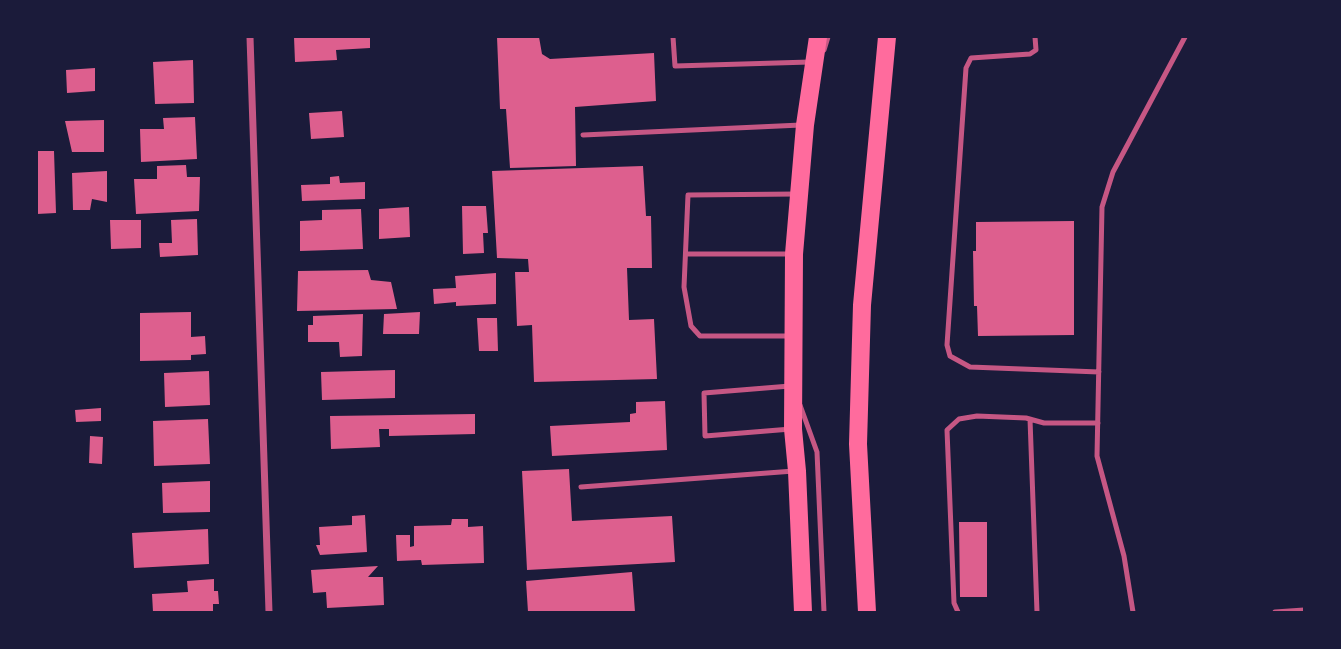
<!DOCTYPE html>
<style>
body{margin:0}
#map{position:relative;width:1341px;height:649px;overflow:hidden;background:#1b1b3a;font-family:"PT Serif",serif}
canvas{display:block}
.frame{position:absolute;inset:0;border:38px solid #1b1b3a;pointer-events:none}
</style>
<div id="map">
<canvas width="1341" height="649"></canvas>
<div class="frame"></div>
</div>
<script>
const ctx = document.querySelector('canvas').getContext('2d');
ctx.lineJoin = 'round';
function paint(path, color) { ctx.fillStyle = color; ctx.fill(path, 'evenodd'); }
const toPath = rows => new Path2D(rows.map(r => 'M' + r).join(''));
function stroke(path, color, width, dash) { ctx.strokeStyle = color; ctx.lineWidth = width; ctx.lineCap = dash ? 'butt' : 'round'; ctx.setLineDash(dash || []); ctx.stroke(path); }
const building = toPath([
 [294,37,370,37,370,48,336,50,337,60,295,62],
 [497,37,539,37,542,54,550,59,654,53,656,101,575,107,576,166,510,168,506,109,500,109],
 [193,60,194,103,155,104,153,62],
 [95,68,95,91,67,93,66,70],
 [342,111,344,137,311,139,309,113],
 [195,117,197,159,141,162,140,129,164,129,163,118],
 [104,120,104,152,72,152,65,121],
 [37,151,54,151,56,213,37,214],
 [186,165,187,177,200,177,199,211,136,214,134,179,157,179,157,166],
 [643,166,646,216,651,216,652,268,627,268,629,320,654,319,657,379,534,382,532,325,517,326,515,272,529,272,528,259,497,258,492,171],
 [107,171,107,202,92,199,90,210,73,210,72,173],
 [339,176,340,183,365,182,365,199,302,201,301,185,330,184,330,177],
 [462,206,486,206,488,233,483,233,484,253,463,254],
 [409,207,410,237,379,239,379,209],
 [361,209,363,249,300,251,300,221,322,220,322,210],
 [197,219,198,255,160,257,159,243,172,243,171,220],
 [110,220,141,220,141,248,111,249],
 [1074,221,1074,335,978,336,977,306,974,306,973,251,976,251,976,222],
 [368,270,371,280,391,282,397,309,297,311,298,271],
 [496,273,496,304,456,306,456,302,434,304,433,289,456,288,455,276],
 [191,312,191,337,205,336,206,354,191,355,191,360,140,361,140,313],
 [420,312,419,334,383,334,384,314],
 [363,314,362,356,340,357,339,342,308,342,308,325,313,325,313,316],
 [477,318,497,318,498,351,479,351],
 [395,370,395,398,322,400,321,372],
 [209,371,210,405,165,407,164,373],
 [665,401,667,450,552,456,550,426,630,422,630,414,636,413,636,402],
 [101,408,101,421,76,422,75,410],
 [475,414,475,434,389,436,389,429,379,429,380,447,331,449,330,416],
 [208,419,210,464,154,466,153,421],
 [90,436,103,437,102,464,89,463],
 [569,469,572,521,672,516,675,562,527,570,522,471],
 [210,481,210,512,163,513,162,483],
 [365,515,367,552,320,555,316,545,320,545,319,527,352,525,352,516],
 [452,519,468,519,468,527,483,526,484,563,422,565,421,560,397,561,396,535,410,535,410,547,414,546,414,526,451,525],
 [959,522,987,522,987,597,960,597],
 [208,529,209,564,134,568,132,533],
 [378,566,368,577,383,577,384,605,327,608,326,592,313,593,311,570],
 [632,572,635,612,528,612,526,581],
 [214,579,214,591,218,591,219,604,213,604,213,612,153,612,152,594,188,592,187,581]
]);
const service = toPath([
 [673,37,675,66,810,62],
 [1035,37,1036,50,1030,54,971,58,966,68,947,345,950,356,970,367,1099,372],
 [824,50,828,37],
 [583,135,801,125],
 [686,254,791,254],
 [789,336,700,336,691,326,684,287,688,195,797,194],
 [790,386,704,393,705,436,791,429],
 [800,405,817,452,824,612],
 [1030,419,1037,612],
 [581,487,794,471],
 [958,612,954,603,947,430,959,419,977,416,1026,418,1044,423,1098,423],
 [1133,612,1124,556,1097,456,1102,207,1113,172,1185,37],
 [1275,612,1304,610]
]);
const minor = toPath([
 [250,37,269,612]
]);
const primary = toPath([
 [803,612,797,471,793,429,794,254,805,125,818,37],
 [867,612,858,444,862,305,887,37]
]);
paint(building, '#dd5f8e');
stroke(service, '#c65784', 5);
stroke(minor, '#c65784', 7);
stroke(primary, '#ff6b9d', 18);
</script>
